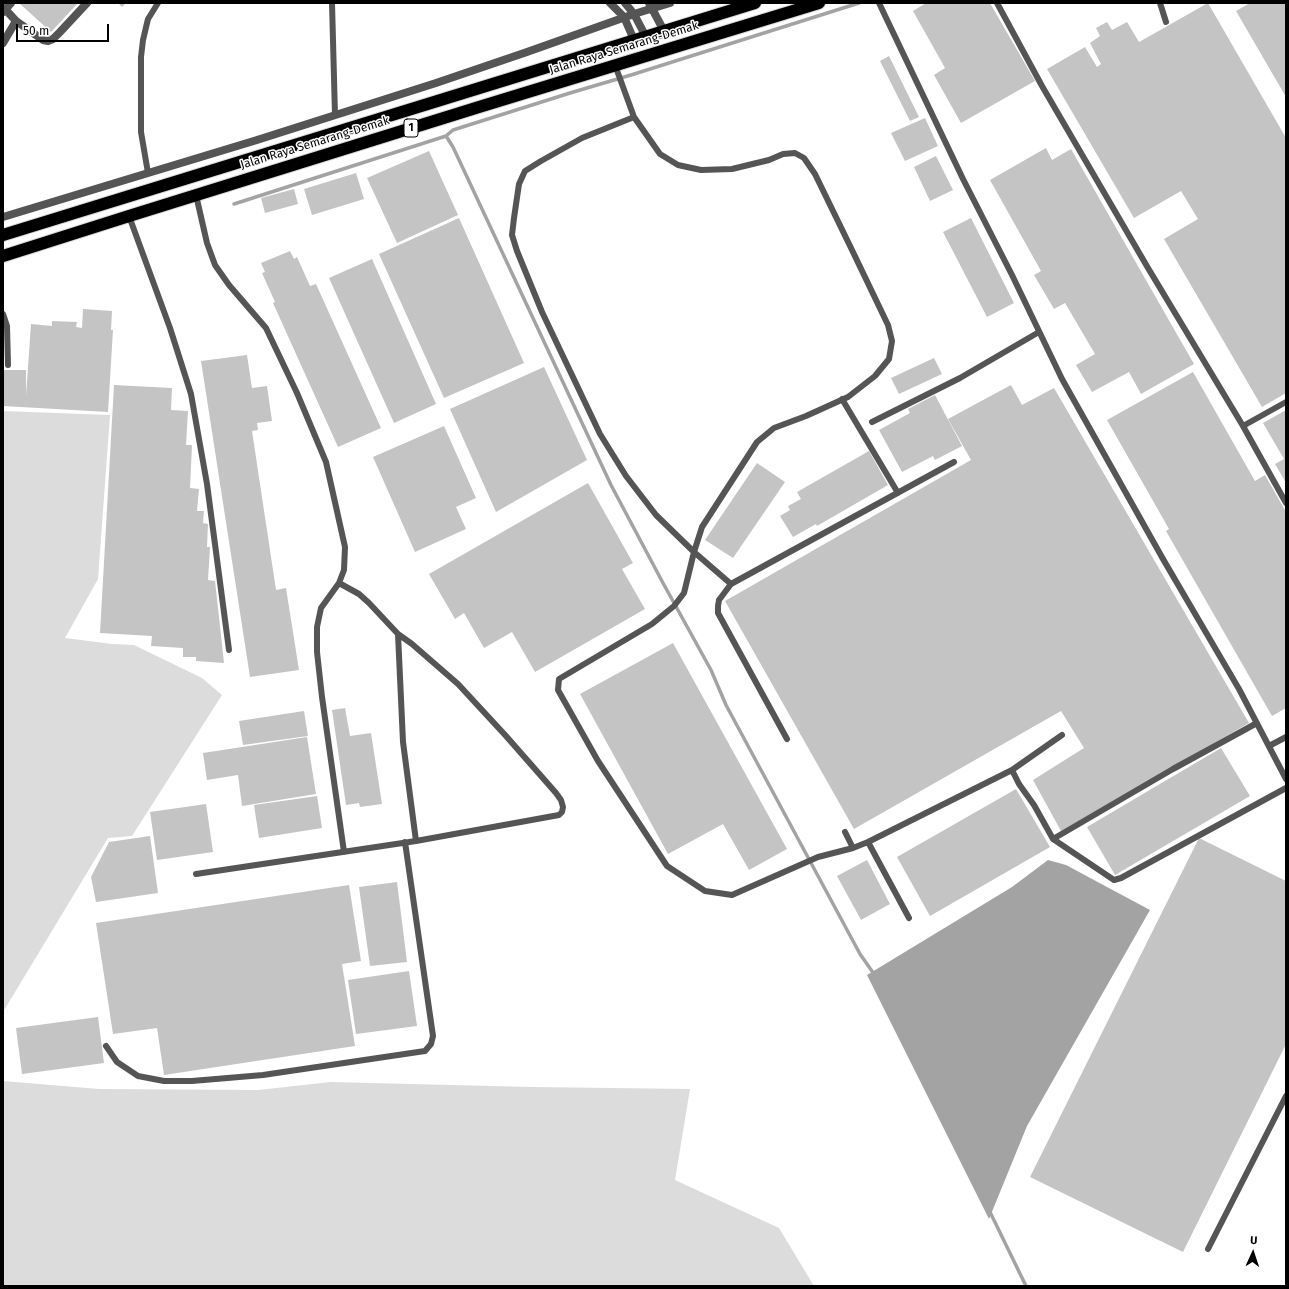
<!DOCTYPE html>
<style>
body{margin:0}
#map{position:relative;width:1289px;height:1289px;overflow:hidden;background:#fff;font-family:"Fira Sans",sans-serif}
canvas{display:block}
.frame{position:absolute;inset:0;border:4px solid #000;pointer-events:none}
.north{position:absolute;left:1233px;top:1233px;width:40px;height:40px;-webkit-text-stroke:3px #fff;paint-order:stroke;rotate:3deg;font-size:11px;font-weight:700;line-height:16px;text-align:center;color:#000}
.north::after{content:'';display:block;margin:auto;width:14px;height:18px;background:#000;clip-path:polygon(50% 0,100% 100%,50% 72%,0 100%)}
.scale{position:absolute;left:16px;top:24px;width:93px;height:18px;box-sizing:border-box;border:2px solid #000;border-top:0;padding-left:5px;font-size:12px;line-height:14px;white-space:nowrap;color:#000;-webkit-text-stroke:3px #fff;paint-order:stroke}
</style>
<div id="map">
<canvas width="1289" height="1289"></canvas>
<div class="frame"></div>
<div class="north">U</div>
<div class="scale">50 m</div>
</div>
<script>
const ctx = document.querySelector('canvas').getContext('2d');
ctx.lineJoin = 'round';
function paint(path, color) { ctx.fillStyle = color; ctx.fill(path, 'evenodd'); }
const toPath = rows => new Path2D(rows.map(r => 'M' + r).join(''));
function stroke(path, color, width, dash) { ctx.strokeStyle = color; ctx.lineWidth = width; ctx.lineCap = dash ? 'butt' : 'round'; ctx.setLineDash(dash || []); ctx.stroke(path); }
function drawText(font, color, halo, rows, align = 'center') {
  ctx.font = font + ' "Fira Sans",sans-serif'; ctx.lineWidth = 3; ctx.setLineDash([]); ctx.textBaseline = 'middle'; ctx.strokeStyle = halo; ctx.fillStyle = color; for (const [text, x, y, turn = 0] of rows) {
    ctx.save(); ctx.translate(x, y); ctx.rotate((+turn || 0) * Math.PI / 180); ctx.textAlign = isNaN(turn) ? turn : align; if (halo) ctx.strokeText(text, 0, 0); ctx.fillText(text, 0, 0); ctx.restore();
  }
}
const green = toPath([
 [3,411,110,415,98,579,65,638,112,644,134,645,202,678,222,695,132,836,108,838,3,1012],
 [3,1081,99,1089,258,1090,331,1082,532,1087,690,1089,675,1180,779,1228,814,1286,3,1286]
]);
const water = toPath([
 [1048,860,1066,865,1150,910,1027,1126,989,1219,867,975,1012,887]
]);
const stream = toPath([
 [446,136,453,147,489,224,611,485,663,583,711,670,726,705,860,954,874,974],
 [234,204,446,136,453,130,570,93,631,75,859,3],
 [990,1212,1026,1286]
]);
const building = toPath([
 [19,3,78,3,51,32],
 [118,3,126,3,122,7],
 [926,3,990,3,1035,81,961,123,934,75,945,68,913,11],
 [1208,3,1286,138,1286,393,1262,407,1164,239,1198,219,1181,191,1134,218,1047,69,1085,47,1097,67,1101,64,1090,43,1100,36,1096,28,1107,22,1112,30,1127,22,1139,42],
 [1250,3,1286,3,1286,97,1236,11],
 [889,56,919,117,910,121,880,61],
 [925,118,938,146,905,161,891,133],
 [1046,148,1052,160,1071,149,1194,364,1141,394,1129,372,1092,392,1076,365,1095,354,1065,303,1054,309,1034,275,1041,271,990,180],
 [429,151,458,215,397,243,367,178],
 [936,156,953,190,930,201,914,167],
 [356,173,364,199,312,215,304,189],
 [294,189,298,204,265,213,261,198],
 [459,218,524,363,444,398,379,254],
 [971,218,1014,303,987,317,943,232],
 [290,251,294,259,297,257,310,286,316,284,381,428,338,447,273,303,275,302,262,273,265,272,261,263],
 [372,259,436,404,394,423,329,278],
 [83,309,112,311,111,330,113,330,108,412,3,406,3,370,26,370,26,396,31,324,52,326,52,321,77,322,76,327,82,328],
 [247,355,252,388,267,386,272,421,257,423,258,430,252,431,276,590,286,588,299,670,250,677,201,361],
 [934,358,942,374,899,394,891,378],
 [544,367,587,460,496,512,450,409],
 [1193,372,1255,481,1265,475,1286,512,1286,708,1272,716,1166,531,1169,529,1107,420],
 [114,385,172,388,171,410,188,411,186,445,192,445,190,488,199,489,197,511,204,511,203,523,208,524,207,547,210,547,208,580,215,581,224,663,196,661,196,657,183,657,183,648,151,646,152,636,100,633],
 [1011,385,1022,405,1054,388,1249,723,1061,831,1033,780,1084,748,1061,711,854,829,725,601,971,460,948,419],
 [935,395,962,446,935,460,933,456,902,472,879,430,910,413,908,409],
 [1286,410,1286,483,1275,464,1284,459,1263,423],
 [444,426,476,498,456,507,466,529,415,552,373,457],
 [869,451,888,485,817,526,816,524,793,537,780,516,790,510,788,506,801,499,797,492],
 [757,463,785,482,733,558,705,540],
 [588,483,633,563,622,569,645,609,535,672,512,632,484,648,464,613,455,619,429,574],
 [673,643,787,849,749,870,723,824,668,854,580,694],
 [345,708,350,736,371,733,382,804,360,807,359,803,346,805,332,710],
 [304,711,308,736,243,745,239,721],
 [307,737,316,794,242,806,238,775,207,780,203,753],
 [1221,748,1250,796,1115,875,1087,827],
 [1016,789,1050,847,930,916,897,857],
 [317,796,322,828,259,838,254,805],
 [206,804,213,852,157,860,150,812],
 [150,836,158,893,96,902,91,877,109,842],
 [1199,838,1286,881,1286,1044,1183,1252,1030,1177],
 [867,860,890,904,861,920,837,876],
 [397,882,407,962,370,966,359,887],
 [349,885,361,961,342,964,355,1046,164,1075,157,1028,113,1034,96,923],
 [409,971,417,1026,356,1034,348,980],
 [98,1017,104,1063,22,1074,16,1028]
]);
const lane = toPath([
 [332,3,335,115],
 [879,3,963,179,1012,275,1062,379,1163,559,1239,689,1286,779],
 [997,3,1042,86,1148,268,1243,426,1286,503],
 [1160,3,1166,22],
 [615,65,634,117,660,154,678,165,701,170,732,169,769,160,783,154,795,153,804,158,815,174,852,250,888,325,892,341,889,359,875,376,848,397,806,416,774,428,757,442,702,527,694,552,684,593,674,606,652,624,559,679,558,690,598,761,667,866,705,891,732,895,818,857,853,848],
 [634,117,582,138,541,161,525,171,519,184,514,218,512,235,517,251,542,312,600,434,626,476,656,515,694,552,731,584],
 [148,173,141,132,141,57,143,40,148,19,158,3],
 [196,195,207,243,215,265,229,285,266,328,297,393,326,462,345,547,344,570,339,583,321,608,317,627,317,652,322,697,344,852],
 [129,216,170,328,191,394,207,484,229,650],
 [3,314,7,326,8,365],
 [842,399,898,493],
 [872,422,960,378,1039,332],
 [1243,426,1286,402],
 [339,583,359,594,369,603,398,634,403,742,416,841],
 [787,739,718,613,718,606,719,600,731,584,954,462],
 [1269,746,1286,737],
 [1012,770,1019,784,1034,805,1053,839,1114,880,1121,878,1286,788],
 [845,832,853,848,868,842,1012,770,1062,735],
 [1053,839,1173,769,1257,723],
 [868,842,909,918],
 [196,874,416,841,559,815,562,812,563,807,561,800,556,793,506,736,458,684,412,644,398,634],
 [106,1046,117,1062,138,1076,164,1081,192,1081,263,1075,425,1051,431,1044,433,1036,405,842],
 [1208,1249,1286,1096]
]);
const street = toPath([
 [610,3,624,17,634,40],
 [625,3,634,14,646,37],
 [649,3,664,31],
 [5,9,16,21,43,40,48,41,53,39,60,32,87,3],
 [3,12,11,3],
 [3,43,16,21],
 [3,217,257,140,436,83,527,52,634,14,670,3]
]);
const highway = toPath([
 [3,235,755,3],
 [3,256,129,216,479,107,819,3]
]);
const shields = [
 [411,128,14]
];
const shieldNames = [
 ["1",411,128]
];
const streetNames = [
 ["Jalan Raya Semarang-Demak",624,48,-17],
 ["Jalan Raya Semarang-Demak",315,143,-17]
];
paint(green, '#dcdcdc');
paint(water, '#a3a3a3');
stroke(stream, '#a3a3a3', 3.5);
paint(building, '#c4c4c4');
stroke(highway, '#dbdbdb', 14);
stroke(lane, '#555', 6);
stroke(street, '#555', 8);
stroke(highway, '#000', 12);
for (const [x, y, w] of shields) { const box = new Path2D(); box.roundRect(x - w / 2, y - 9, w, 18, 3); ctx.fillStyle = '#fff'; ctx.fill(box); stroke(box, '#000', 1); }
drawText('bold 11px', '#000', null, shieldNames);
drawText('12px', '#000', '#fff', streetNames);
</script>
